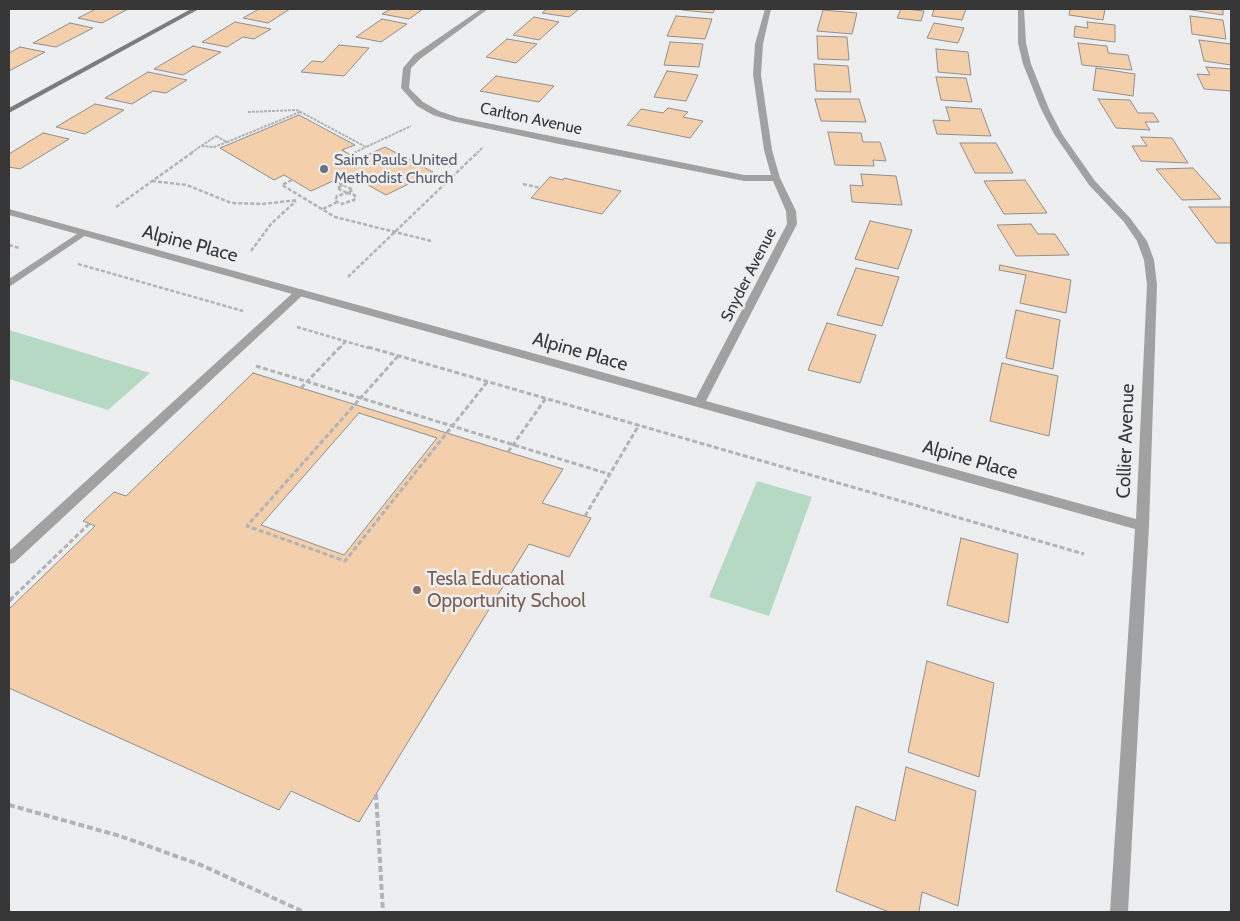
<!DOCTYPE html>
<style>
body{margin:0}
#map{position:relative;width:1240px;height:921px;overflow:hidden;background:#edeef0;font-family:Cabin,sans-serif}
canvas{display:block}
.frame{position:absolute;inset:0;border:10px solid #373738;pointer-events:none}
</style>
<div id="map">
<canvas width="1240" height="921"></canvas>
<div class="frame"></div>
</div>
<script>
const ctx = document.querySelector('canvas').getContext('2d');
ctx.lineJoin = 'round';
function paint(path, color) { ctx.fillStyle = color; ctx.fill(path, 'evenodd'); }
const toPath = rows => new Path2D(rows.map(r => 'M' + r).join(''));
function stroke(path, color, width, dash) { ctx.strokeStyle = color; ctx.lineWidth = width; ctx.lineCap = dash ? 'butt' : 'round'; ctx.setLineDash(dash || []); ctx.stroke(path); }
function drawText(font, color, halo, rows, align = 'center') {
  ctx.font = font + ' Cabin,sans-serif'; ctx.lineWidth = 5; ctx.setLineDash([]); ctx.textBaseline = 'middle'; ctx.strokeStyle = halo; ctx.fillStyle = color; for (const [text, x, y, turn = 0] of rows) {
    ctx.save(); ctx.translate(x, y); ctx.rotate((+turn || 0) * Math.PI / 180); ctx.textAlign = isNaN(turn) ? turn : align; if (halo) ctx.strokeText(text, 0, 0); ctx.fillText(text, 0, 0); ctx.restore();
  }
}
const green = toPath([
 [9,330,78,351,150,373,108,410,9,379],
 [757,481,812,497,769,616,709,597]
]);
const building = toPath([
 [96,9,128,9,102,23,78,18,96,9],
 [259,9,290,9,268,23,243,18,259,9],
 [391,9,423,9,409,19,382,14,391,9],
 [547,9,579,9,569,17,542,13,547,9],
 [683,9,715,9,713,13,682,10,683,9],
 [901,9,905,9,924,11,921,21,897,18,901,9],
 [934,9,966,9,962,20,932,16,934,9],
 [1070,9,1105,9,1103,20,1069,15,1070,9],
 [1185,9,1223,9,1223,15,1185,9],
 [823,10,857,13,852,34,817,31,823,10],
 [676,16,712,19,705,39,667,36,676,16],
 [1190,16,1223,20,1226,39,1192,34,1190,16],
 [534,17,559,22,539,40,513,35,534,17],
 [382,19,407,24,381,42,356,37,382,19],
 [235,22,271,29,254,39,243,37,227,47,202,42,235,22],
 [1087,22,1115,25,1115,42,1074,37,1075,26,1088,28,1087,22],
 [70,23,93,28,56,47,33,43,70,23],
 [934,23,964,28,958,43,927,38,934,23],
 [817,36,847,37,849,60,818,59,817,36],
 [507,39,537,44,516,63,486,57,507,39],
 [1199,40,1231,44,1231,65,1204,61,1199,40],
 [670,42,703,44,699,67,664,65,670,42],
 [1078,43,1107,46,1108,53,1128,55,1132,70,1082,65,1078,43],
 [339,45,369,48,344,76,301,72,312,61,323,62,339,45],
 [193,46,221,52,183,75,154,69,193,46],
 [20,47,45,52,9,71,9,53,20,47],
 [936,49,968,52,971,75,938,72,936,49],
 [814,64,848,66,851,92,816,91,814,64],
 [1206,67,1231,69,1231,91,1204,89,1197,74,1210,75,1206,67],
 [1096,68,1135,74,1133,96,1093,90,1096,68],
 [667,71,698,75,686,101,654,97,667,71],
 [148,72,187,80,166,93,153,91,132,104,105,98,148,72],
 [496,76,554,86,539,102,480,91,496,76],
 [936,77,966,78,972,102,941,100,936,77],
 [815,99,859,99,866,122,821,121,815,99],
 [1098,99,1130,100,1138,113,1153,113,1159,122,1145,122,1150,130,1116,128,1098,99],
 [95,104,124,110,85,134,56,127,95,104],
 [946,107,981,109,991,136,937,134,933,120,950,121,946,107],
 [668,108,688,112,683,117,703,121,690,138,627,125,641,109,663,113,668,108],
 [299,115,355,145,342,150,358,159,385,147,433,172,386,195,348,174,311,191,284,175,274,180,220,148,299,115],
 [828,132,861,133,863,142,880,142,886,161,873,160,874,166,835,165,828,132],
 [43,133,69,139,20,169,9,167,9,154,43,133],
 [1141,137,1172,138,1188,163,1141,161,1132,146,1147,146,1141,137],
 [960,143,996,143,1013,173,975,173,960,143],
 [1193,168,1221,199,1182,200,1156,169,1193,168],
 [861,174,896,176,902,205,852,202,850,185,863,186,861,174],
 [550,177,563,180,564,178,621,191,602,214,531,198,550,177],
 [1025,180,1047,213,1004,214,984,181,1025,180],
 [1189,207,1231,207,1231,243,1216,243,1189,207],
 [870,221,912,230,898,269,855,259,870,221],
 [1031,224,1038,234,1055,234,1069,255,1016,256,997,225,1031,224],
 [1000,265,1071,280,1066,313,1020,303,1026,275,999,270,1000,265],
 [856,268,899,277,882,326,837,315,856,268],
 [1016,310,1060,320,1053,369,1006,358,1016,310],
 [827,323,876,335,860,383,808,370,827,323],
 [1002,363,1058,376,1049,436,990,421,1002,363],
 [253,373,563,469,542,503,591,518,569,557,529,544,359,822,291,791,279,810,9,688,9,609,95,526,83,521,114,492,126,496,253,373],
 [359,413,437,438,344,555,261,525,359,413],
 [961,538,1018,554,1008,623,947,605,961,538],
 [927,661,994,683,979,777,908,752,927,661],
 [906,767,976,791,958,906,922,892,919,912,889,912,836,891,856,806,895,821,906,767]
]);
const pathFar3 = toPath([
 [248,112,297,110,366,147,411,126],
 [216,136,227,142,214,147,201,146,216,136],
 [227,142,300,112],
 [191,153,201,146],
 [354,153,366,147],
 [477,153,483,147]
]);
const pathFar2 = toPath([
 [350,155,356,152],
 [426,175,444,185],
 [292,180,282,185,335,217,431,241],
 [334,180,343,185,355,178],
 [152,181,187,185,231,203,262,204,298,200],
 [523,184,541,188],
 [343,185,353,190,347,193,337,188,343,185],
 [347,193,353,194,356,197,354,200,342,204,335,201,337,196,347,193],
 [116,207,193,152],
 [323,209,337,202],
 [9,245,19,248],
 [251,251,271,224,296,201],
 [78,264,243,311],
 [348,277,478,152],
 [297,327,372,349],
 [339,349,346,341]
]);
const pathFar1 = toPath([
 [368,347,1084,554],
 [398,356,247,526,345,561,488,381],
 [256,366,609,474],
 [301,388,340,347],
 [508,452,546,398],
 [585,516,639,425],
 [10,600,90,523]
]);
const path = toPath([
 [9,601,12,598],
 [376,794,383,912],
 [9,805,120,836,201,865,304,912]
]);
const lane = toPath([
 [83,230,88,233,86,235,9,287,9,279,83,230],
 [300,289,304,290,305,292,304,294,14,563,9,564,9,551,296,290,300,289]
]);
const street = toPath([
 [481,9,488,9,420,59,411,68,409,88,423,102,439,111,457,117,744,175,771,175,764,150,753,75,755,44,765,9,771,9,763,44,761,75,772,150,780,178,796,211,797,224,706,401,1136,519,1147,285,1144,260,1137,241,1124,222,1089,185,1054,134,1041,109,1023,64,1018,43,1018,9,1024,9,1026,43,1031,64,1049,109,1062,134,1095,181,1130,218,1147,241,1154,260,1157,285,1149,526,1128,912,1110,912,1135,529,9,215,9,209,696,398,787,224,786,211,773,181,744,181,559,144,452,121,433,115,417,106,401,88,403,68,414,55,481,9]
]);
const secondary = toPath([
 [191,9,199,9,9,113,9,108,191,9]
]);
const markers = [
 [324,169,5,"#6b7280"],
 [417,590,5,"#8d6e63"]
];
const farStreetnames = [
 ["Carlton Avenue",531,119,12],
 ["Snyder Avenue",749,275,-63]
];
const farWorshipnames = [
 ["Saint Pauls United",334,160],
 ["Methodist Church",334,178]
];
const streetNames = [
 ["Alpine Place",190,244,15],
 ["Alpine Place",580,352,16],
 ["Collier Avenue",1126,441,-88],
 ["Alpine Place",970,460,16]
];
const educationNames = [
 ["Tesla Educational",427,579],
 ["Opportunity School",427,601]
];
paint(green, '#b5d9c3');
paint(building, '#f4cfac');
stroke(building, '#908f8e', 1);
stroke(pathFar3, '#b2b3b5', 2, [3, 1]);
stroke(pathFar2, '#b2b3b5', 2.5, [4, 2]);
stroke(pathFar1, '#b2b3b5', 3, [5, 2.5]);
stroke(path, '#b2b3b5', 4, [6, 3]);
paint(lane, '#a2a1a1');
paint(street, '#a2a1a1');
paint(secondary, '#7d7c7d');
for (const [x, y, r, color] of markers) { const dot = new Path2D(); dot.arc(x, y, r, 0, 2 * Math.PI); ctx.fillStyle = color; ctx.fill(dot); stroke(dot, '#edeef0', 2); }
drawText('16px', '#373738', '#edeef0', farStreetnames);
drawText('16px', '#5b616d', '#edeef0', farWorshipnames, 'left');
drawText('19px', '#373738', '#edeef0', streetNames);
drawText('19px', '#785e54', '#edeef0', educationNames, 'left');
</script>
